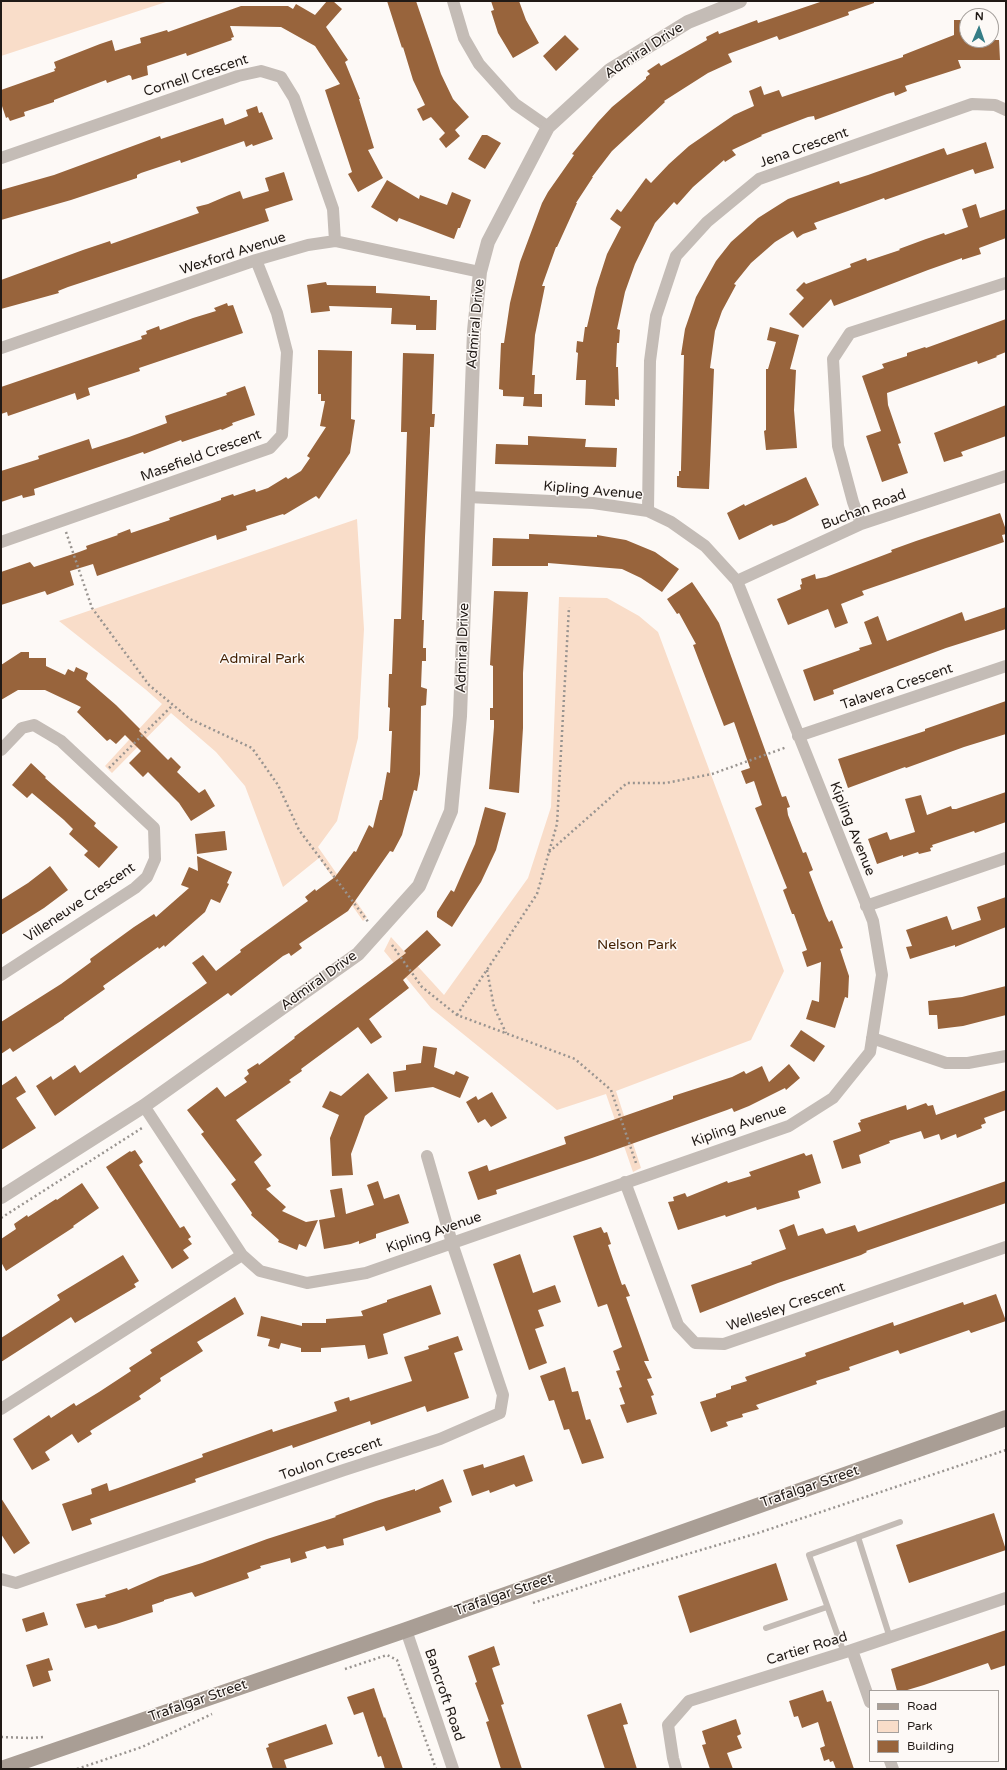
<!DOCTYPE html>
<style>
body{margin:0}
#map{position:relative;width:1007px;height:1770px;overflow:hidden;background:#fdf9f6;font-family:"Varela Round",sans-serif}
canvas{display:block}
.frame{position:absolute;inset:0;border:2px solid #211a16;pointer-events:none}
.legend{position:absolute;left:869px;top:1690px;width:130px;height:72px;box-sizing:border-box;background:#fdf9f6;border:1px solid #a5a09c;margin:0;padding:5px 7px;list-style:none;font-size:12px;color:#211a16}
.legend li{display:flex;align-items:center;gap:8px;height:20px}
.legend b{width:20px;border:1px solid #a5a09c}
.north{position:absolute;left:959px;top:8px;width:40px;height:40px;box-sizing:border-box;background:#fdf9f6;border:1px solid #a5a09c;border-radius:50%;rotate:2deg;font-size:11px;font-weight:700;line-height:16px;text-align:center;color:#211a16}
.north::after{content:'';display:block;margin:auto;width:14px;height:18px;background:#367d86;clip-path:polygon(50% 0,100% 100%,50% 72%,0 100%)}
</style>
<div id="map">
<canvas width="1007" height="1770"></canvas>
<div class="frame"></div>
<ul class="legend">
<li><b style="height:5px;background:#a99e95"></b>Road</li>
<li><b style="height:11px;background:#f9ddc9"></b>Park</li>
<li><b style="height:11px;background:#98643c"></b>Building</li>
</ul>
<div class="north">N</div>
</div>
<script>
const ctx = document.querySelector('canvas').getContext('2d');
ctx.lineJoin = 'round';
function paint(path, color) { ctx.fillStyle = color; ctx.fill(path, 'evenodd'); }
const toPath = rows => new Path2D(rows.map(r => 'M' + r).join(''));
function stroke(path, color, width, dash) { ctx.strokeStyle = color; ctx.lineWidth = width; ctx.lineCap = dash ? 'butt' : 'round'; ctx.setLineDash(dash || []); ctx.stroke(path); }
function drawText(font, color, halo, rows, align = 'center') {
  ctx.font = font + ' "Varela Round",sans-serif'; ctx.lineWidth = 3; ctx.setLineDash([]); ctx.textBaseline = 'middle'; ctx.strokeStyle = halo; ctx.fillStyle = color; for (const [text, x, y, turn = 0] of rows) {
    ctx.save(); ctx.translate(x, y); ctx.rotate((+turn || 0) * Math.PI / 180); ctx.textAlign = isNaN(turn) ? turn : align; if (halo) ctx.strokeText(text, 0, 0); ctx.fillText(text, 0, 0); ctx.restore();
  }
}
const green = toPath([
 [1,1,169,1,1,56],
 [357,519,364,629,358,738,337,821,318,847,367,917,363,921,319,858,283,887,245,786,216,752,171,713,112,773,105,766,162,704,145,689,59,621],
 [559,597,607,598,639,616,658,632,784,971,751,1040,616,1091,641,1168,633,1172,606,1094,557,1110,431,1008,384,951,391,937,444,995,528,878,551,807]
]);
const building = toPath([
 [327,1,333,1,342,9,326,27,348,60,345,62,360,99,359,99,374,148,368,150,383,178,358,192,348,174,352,172,325,90,340,84,315,46,281,27,230,26,234,37,231,38,232,40,187,56,186,53,147,66,148,75,132,80,131,76,129,75,107,83,106,80,54,100,54,102,24,112,25,116,10,121,8,117,6,118,1,103,1,90,55,71,54,69,56,68,54,62,100,44,112,40,115,51,141,43,140,38,167,30,168,32,241,6,288,6,293,9,296,4,315,15],
 [387,1,416,1,441,74,453,99,469,117,455,130,460,136,446,148,439,139,445,133,431,117,423,121,417,109,425,105,413,80,403,47,402,48],
 [491,1,519,1,526,20,539,43,513,58,498,33,491,11,494,10],
 [823,1,874,1,874,3,848,12,849,15,779,40,777,36,728,54,732,62,708,73,664,101,665,102,612,151,592,177,593,177,576,203,577,203,557,247,556,247,542,286,545,286,535,335,532,375,535,375,534,394,542,394,542,407,523,406,524,397,503,396,503,390,499,389,501,343,504,343,510,303,520,262,542,203,548,192,574,155,572,154,598,122,612,107,646,79,646,77,650,74,647,71,659,63,661,66,707,40,706,37,718,31,719,34,757,20,758,23],
 [954,20,967,20,967,40,999,40,1000,60,958,60,961,68,905,86,907,91,895,96,894,92,887,94,815,120,814,116,808,117,761,135,762,136,732,150,736,155,725,162,724,160,693,187,677,205,674,202,655,223,635,264,625,292,617,329,620,330,619,343,617,343,616,367,618,367,619,400,615,399,615,406,585,405,586,380,576,380,578,353,576,352,577,341,583,342,585,327,587,327,596,288,607,254,621,227,610,219,617,209,621,212,646,178,651,183,669,164,689,146,734,115,754,106,749,91,761,86,764,95,779,90,782,97,870,68,903,57,903,55,954,35],
 [565,35,579,49,556,71,543,56],
 [257,106,259,113,262,112,273,139,253,146,252,144,246,147,244,141,181,163,180,160,141,173,137,175,137,178,71,200,1,220,1,190,54,175,160,136,161,139,223,118,225,125,248,116,246,110],
 [482,135,487,135,501,143,485,169,468,159],
 [986,142,994,168,975,174,973,169,885,200,884,198,848,211,814,223,817,229,803,234,797,238,793,231,775,242,751,263,734,284,736,285,722,311,715,331,710,368,714,369,709,489,682,488,677,487,677,476,679,476,679,471,681,471,681,468,684,355,681,355,685,329,696,297,716,261,731,242,758,218,788,199,839,181,840,184,868,175,944,148,947,155],
 [284,172,293,200,265,209,269,221,68,287,58,291,59,293,1,309,1,280,83,250,110,241,111,244,199,213,196,207,208,204,229,195,240,191,243,199,269,191,265,178],
 [387,180,419,199,420,195,447,205,452,192,471,200,460,228,458,228,454,239,399,218,397,222,371,207],
 [976,204,980,218,1006,209,1006,238,979,248,981,254,962,260,962,258,928,270,834,306,831,299,803,328,789,314,804,298,796,290,804,282,806,284,851,267,850,264,866,258,867,261,900,250,899,249,926,239,944,233,945,235,968,227,962,209],
 [326,282,327,285,376,286,376,293,430,296,430,300,437,300,436,330,416,330,416,325,391,324,392,308,329,306,330,311,311,313,307,285],
 [227,303,228,306,233,305,243,333,139,368,140,371,88,388,90,395,77,400,75,393,8,416,7,412,1,414,1,387,142,339,141,336,147,334,146,331,159,326,160,330,193,318,216,311,214,308],
 [1006,319,1006,352,996,356,997,357,978,364,977,361,887,393,888,405,901,443,898,444,908,473,882,482,866,436,881,431,862,376,884,368,882,364,907,356,907,353,925,347,926,348],
 [770,327,799,335,790,369,796,370,794,410,797,448,766,450,764,431,766,430,766,369,768,369,776,342,767,340],
 [318,350,352,351,351,419,355,420,350,453,319,499,316,496,284,515,283,514,246,526,247,530,217,540,216,535,97,576,93,564,70,571,74,585,47,595,45,591,1,605,1,572,30,562,34,567,79,552,87,549,86,546,118,535,117,534,130,529,131,533,170,520,169,518,221,500,221,498,233,494,234,496,255,489,256,492,268,488,286,477,288,479,301,471,310,458,307,456,326,427,320,426,325,401,321,401,321,394,318,394],
 [403,353,434,354,432,414,435,414,434,427,430,427,430,432,425,537,422,620,424,620,423,648,426,648,426,661,422,661,421,687,427,689,426,705,421,706,420,774,417,791,414,790,402,835,393,852,390,851,348,911,299,944,302,948,291,956,289,953,283,956,231,996,228,993,55,1116,36,1086,51,1076,53,1080,75,1065,80,1073,207,983,192,963,203,955,216,971,241,952,240,950,308,901,305,897,315,889,316,891,335,877,354,851,356,852,369,825,373,828,380,800,382,800,387,772,390,773,392,731,389,731,390,708,388,707,389,674,392,674,394,619,401,619,407,432,401,432],
 [245,386,255,415,232,423,233,425,222,430,221,429,182,442,181,440,144,454,143,452,34,489,35,495,23,498,22,495,1,502,1,471,39,459,38,456,89,439,92,449,129,437,167,423,165,416,227,395,226,393],
 [1006,405,1006,436,961,452,963,456,944,462,934,433],
 [528,436,586,439,585,447,617,448,616,467,495,464,496,444,528,445],
 [806,477,819,505,785,522,773,526,772,524,739,540,727,513,744,504,745,506],
 [1000,513,1006,530,1006,534,1002,535,1004,542,862,591,864,595,841,604,848,623,835,628,828,609,788,625,777,599,801,589,800,585,802,584,801,579,815,574,816,579,826,577,892,552,891,550,916,541],
 [529,534,597,537,597,535,626,540,655,552,679,569,662,592,641,578,622,569,548,563,548,566,492,566,493,538,529,539],
 [692,582,709,607,719,623,782,797,786,796,790,807,787,808,788,815,803,853,806,852,813,870,809,872,826,916,829,922,832,920,843,948,840,949,849,976,848,998,845,997,835,1028,806,1019,812,1000,819,1002,821,962,807,967,802,952,807,950,794,914,792,914,783,890,787,888,755,808,762,805,754,781,746,784,741,771,750,768,734,722,724,726,693,645,696,644,679,613,677,614,667,599],
 [494,591,528,592,523,673,523,728,519,793,489,789,494,727,494,720,490,720,490,708,493,708,493,666,490,665],
 [1006,607,1006,629,946,648,833,690,834,694,814,701,803,670,860,650,859,648,872,644,864,622,878,616,887,641,962,612,965,621],
 [21,652,29,652,29,658,46,658,46,666,65,675,68,669,74,672,76,667,88,673,86,679,116,705,140,729,139,731,168,760,171,757,181,767,177,772,199,793,205,789,215,806,191,821,179,803,148,772,143,777,129,763,141,751,125,735,116,744,110,739,107,741,77,712,81,707,45,690,18,690,1,700,1,665],
 [1006,701,1006,734,964,747,906,768,905,767,848,788,838,759,925,731,925,729],
 [31,763,46,777,45,778,96,823,94,826,118,847,99,868,84,855,88,851,69,834,73,829,64,820,32,793,27,798,12,785],
 [1006,792,1006,822,975,833,974,831,932,845,933,847,930,848,931,851,919,854,918,852,903,857,903,855,877,864,868,839,887,832,890,840,915,832,905,799,921,795,927,815,951,806,952,809,956,809],
 [485,807,506,813,496,850,481,882,452,927,437,917,437,912,451,890,454,892,475,844],
 [225,831,227,850,197,854,195,834],
 [197,856,232,872,227,883,229,884,220,903,211,899,205,912,165,947,164,945,159,949,158,947,103,986,105,989,64,1018,64,1019,13,1052,10,1048,1,1054,1,1022,61,984,91,962,90,959,134,927,154,914,156,917,189,888,181,885,189,867,198,871],
 [50,866,68,890,44,908,1,935,1,900,28,883],
 [1006,897,1006,927,955,947,955,945,910,959,906,947,912,946,906,930,947,916,952,930,981,920,977,907],
 [427,930,441,945,403,980,409,988,369,1019,382,1037,371,1044,358,1027,301,1069,302,1071,289,1080,291,1082,236,1120,262,1155,254,1162,271,1186,266,1189,286,1207,282,1211,306,1222,318,1220,306,1247,299,1244,297,1250,278,1242,279,1240,251,1215,252,1213,231,1184,236,1180,201,1134,204,1132,187,1110,217,1087,225,1097,247,1082,244,1078,249,1074,247,1070,258,1063,259,1065,295,1038,294,1037,376,976,406,953,404,951],
 [1006,986,1006,1015,963,1026,938,1029,937,1015,929,1015,928,1001,962,997],
 [801,1030,825,1046,814,1062,790,1046],
 [423,1046,437,1048,434,1067,454,1075,456,1071,469,1077,460,1098,433,1087,395,1092,393,1072,406,1070,406,1065,421,1063],
 [789,1064,800,1078,786,1090,785,1088,749,1106,734,1112,732,1108,727,1110,592,1158,496,1190,497,1194,478,1200,468,1172,487,1165,489,1171,566,1144,564,1137,673,1099,673,1096,732,1077,744,1071,746,1074,762,1066,769,1082],
 [368,1073,388,1098,365,1116,351,1154,353,1175,332,1176,330,1138,339,1115,322,1107,330,1091,341,1096],
 [16,1076,26,1092,16,1098,36,1128,1,1150,1,1086],
 [1006,1090,1006,1110,984,1118,986,1123,981,1125,982,1128,957,1138,956,1134,941,1140,939,1134,924,1139,921,1131,889,1141,890,1143,859,1155,861,1163,842,1169,833,1141,861,1131,858,1123,861,1122,860,1120,906,1105,907,1110,926,1103,928,1106,933,1105,936,1115],
 [492,1092,507,1118,491,1127,485,1119,478,1123,466,1102,476,1096,478,1100],
 [135,1150,143,1162,139,1165,180,1228,184,1226,191,1237,188,1239,192,1244,183,1250,189,1258,172,1269,106,1167,130,1151,131,1152],
 [804,1153,806,1156,812,1154,821,1183,798,1191,800,1198,757,1210,756,1207,726,1217,725,1215,678,1230,668,1202,674,1201,673,1197,685,1193,687,1197,727,1181,728,1183,751,1176,749,1172],
 [378,1181,384,1199,399,1194,409,1223,376,1234,376,1238,359,1244,359,1241,351,1244,324,1249,319,1220,335,1217,330,1190,342,1188,346,1214,374,1205,367,1185],
 [1006,1181,1006,1203,866,1251,867,1252,861,1255,778,1283,700,1313,691,1285,752,1264,751,1262,786,1249,779,1230,794,1224,798,1236,823,1228,826,1234,855,1225,858,1232],
 [82,1183,99,1208,73,1226,74,1227,6,1271,1,1262,1,1239,16,1229,14,1224,27,1215,28,1217,56,1199,57,1200],
 [601,1227,604,1233,607,1232,611,1244,608,1245,622,1285,625,1284,630,1296,626,1297,649,1361,644,1361,652,1378,647,1379,654,1395,651,1396,657,1414,627,1423,620,1405,625,1404,619,1388,622,1387,616,1371,620,1370,613,1351,622,1347,607,1304,598,1307,573,1236],
 [520,1254,533,1293,555,1285,561,1302,538,1310,544,1326,535,1329,547,1363,529,1370,493,1264],
 [123,1255,139,1281,134,1284,136,1287,75,1323,71,1317,1,1362,1,1338,60,1300,57,1295],
 [431,1285,441,1314,383,1334,388,1354,368,1359,365,1345,321,1348,321,1352,301,1352,301,1348,281,1343,279,1349,268,1346,270,1339,257,1336,261,1316,302,1326,302,1323,326,1323,326,1319,363,1316,361,1311,387,1302,387,1300],
 [996,1294,1006,1321,971,1333,969,1330,900,1354,898,1350,849,1367,850,1370,816,1381,817,1384,756,1405,759,1409,742,1414,743,1417,726,1422,728,1426,711,1432,700,1402,716,1397,716,1394,731,1389,731,1386,747,1381,745,1377,806,1356,805,1353,893,1322,894,1326,963,1302,964,1305],
 [235,1297,244,1314,197,1342,203,1351,160,1378,161,1381,139,1396,141,1399,90,1431,92,1434,78,1443,72,1434,45,1452,50,1460,32,1470,13,1439,49,1415,51,1418,74,1403,76,1406,99,1392,131,1371,129,1368,152,1353,150,1350],
 [458,1336,463,1350,454,1353,469,1398,427,1412,425,1406,371,1425,370,1421,293,1448,292,1445,195,1479,196,1482,90,1519,92,1524,72,1531,62,1504,92,1494,91,1489,107,1483,109,1491,118,1488,203,1457,202,1454,272,1429,273,1432,337,1411,334,1402,349,1397,350,1401,412,1381,404,1357,429,1349,428,1346],
 [565,1367,572,1392,578,1391,586,1420,590,1419,604,1458,582,1464,569,1429,564,1430,554,1400,549,1401,540,1376],
 [524,1455,533,1481,516,1487,514,1484,490,1493,489,1490,472,1496,463,1470,483,1464,484,1468],
 [443,1479,452,1502,439,1507,441,1512,386,1531,384,1526,343,1539,344,1545,327,1549,325,1546,305,1552,307,1558,291,1563,290,1558,260,1566,261,1568,247,1573,249,1578,195,1597,192,1592,164,1600,164,1601,152,1605,153,1612,116,1624,98,1629,96,1625,85,1628,76,1604,106,1597,105,1595,127,1588,128,1590,160,1576,202,1563,267,1539,336,1517,335,1516,376,1501,415,1489,415,1491],
 [1,1498,30,1543,14,1554,1,1534],
 [994,1513,1006,1550,909,1583,896,1545],
 [776,1563,788,1600,690,1633,678,1596],
 [44,1612,48,1625,26,1632,22,1619],
 [1006,1630,1006,1665,991,1670,988,1663,924,1685,904,1691,897,1691,891,1669],
 [494,1646,500,1665,492,1668,504,1704,501,1705,522,1769,501,1769,486,1722,489,1721,475,1683,477,1682,468,1656],
 [49,1658,53,1670,48,1671,51,1681,33,1687,26,1665],
 [374,1688,384,1718,385,1717,403,1769,385,1769,381,1756,378,1757,363,1712,354,1715,347,1697],
 [823,1690,827,1702,831,1701,854,1769,836,1769,833,1761,830,1762,829,1759,824,1761,820,1748,825,1746,818,1722,802,1728,798,1716,794,1717,789,1701],
 [621,1703,628,1724,623,1725,637,1769,605,1769,587,1715],
 [736,1719,741,1734,737,1736,742,1748,727,1753,733,1769,710,1769,702,1745,706,1744,702,1731],
 [326,1724,333,1744,284,1760,287,1769,273,1769,266,1748,269,1747,268,1744]
]);
const path = toPath([
 [66,532,92,608,149,685,190,719,252,748,278,785,299,830,369,923],
 [109,768,173,705],
 [549,852,627,783,666,783,712,774,787,747],
 [392,945,422,987,457,1015,575,1059,611,1090,636,1163],
 [487,970,494,1007,506,1033],
 [457,1015,537,894,557,824,569,607],
 [1,1218,142,1128],
 [533,1603,637,1569,758,1533,1006,1450],
 [345,1669,387,1655,397,1660,436,1769],
 [1,1737,31,1738,44,1737],
 [77,1769,142,1747,212,1714]
]);
const service = toPath([
 [858,1537,890,1638],
 [766,1628,827,1607],
 [844,1653,809,1555,900,1522]
]);
const minor = toPath([
 [453,1,464,38,479,64,515,104,548,127],
 [1,158,238,76,261,71,281,77,294,98,333,209,335,241],
 [1,348,256,260,308,245,335,241,480,272],
 [648,511,650,361,656,316,676,256,707,222,759,179,972,104,995,105,1006,110],
 [861,524,853,502,838,446,833,359,850,333,1006,283],
 [1,542,270,448,282,435,287,352,277,313,256,260],
 [737,581,861,524,1006,476],
 [798,736,1006,666],
 [1,750,22,728,34,725,61,741,154,828,155,859,147,877,135,888,1,975],
 [866,906,1006,858],
 [872,1038,946,1063,968,1063,1006,1056],
 [144,1106,242,1255,260,1271,307,1283,366,1273,789,1126,833,1098,870,1052,882,975,873,921,737,581,705,546,671,522,648,511,593,503,468,497],
 [625,1182,678,1325,695,1343,724,1344,1006,1247],
 [1,1409,242,1255],
 [1,1579,16,1583,344,1470,440,1439,500,1413,503,1395,452,1243,427,1156],
 [406,1630,453,1769],
 [852,1650,870,1702],
 [890,1761,893,1769],
 [676,1769,673,1758,668,1725,689,1701,852,1650,1006,1598]
]);
const tertiary = toPath([
 [1,1197,144,1106,358,954,419,886,451,811,460,716,474,331,480,272,488,242,548,127,610,70,688,22,740,1]
]);
const secondary = toPath([
 [1,1769,406,1630,1006,1418]
]);
const streetNames = [
 ["Admiral Drive",644,51,-33],
 ["Cornell Crescent",196,76,-18],
 ["Jena Crescent",804,148,-20],
 ["Wexford Avenue",233,254,-18],
 ["Admiral Drive",476,324,-85],
 ["Masefield Crescent",201,456,-20],
 ["Kipling Avenue",593,491,5],
 ["Buchan Road",864,510,-21],
 ["Admiral Drive",463,648,-88],
 ["Talavera Crescent",897,687,-19],
 ["Kipling Avenue",852,829,68],
 ["Villeneuve Crescent",80,903,-34],
 ["Admiral Drive",319,981,-36],
 ["Kipling Avenue",739,1126,-20],
 ["Kipling Avenue",434,1233,-19],
 ["Wellesley Crescent",786,1307,-19],
 ["Toulon Crescent",331,1459,-19],
 ["Trafalgar Street",810,1487,-19],
 ["Trafalgar Street",504,1595,-19],
 ["Cartier Road",807,1649,-17],
 ["Bancroft Road",444,1695,71],
 ["Trafalgar Street",198,1701,-19]
];
const parkNames = [
 ["Admiral Park",262,659],
 ["Nelson Park",637,945]
];
paint(green, '#f9ddc9');
paint(building, '#98643c');
stroke(path, '#999490', 2.5, [2, 3]);
stroke(service, '#c4bcb6', 6);
stroke(minor, '#c4bcb6', 12);
stroke(tertiary, '#c4bcb6', 14);
stroke(secondary, '#a99e95', 16);
drawText('14px', '#211a16', '#fdf9f6', streetNames);
drawText('14px', '#431f00', '#fdf9f6', parkNames);
</script>
